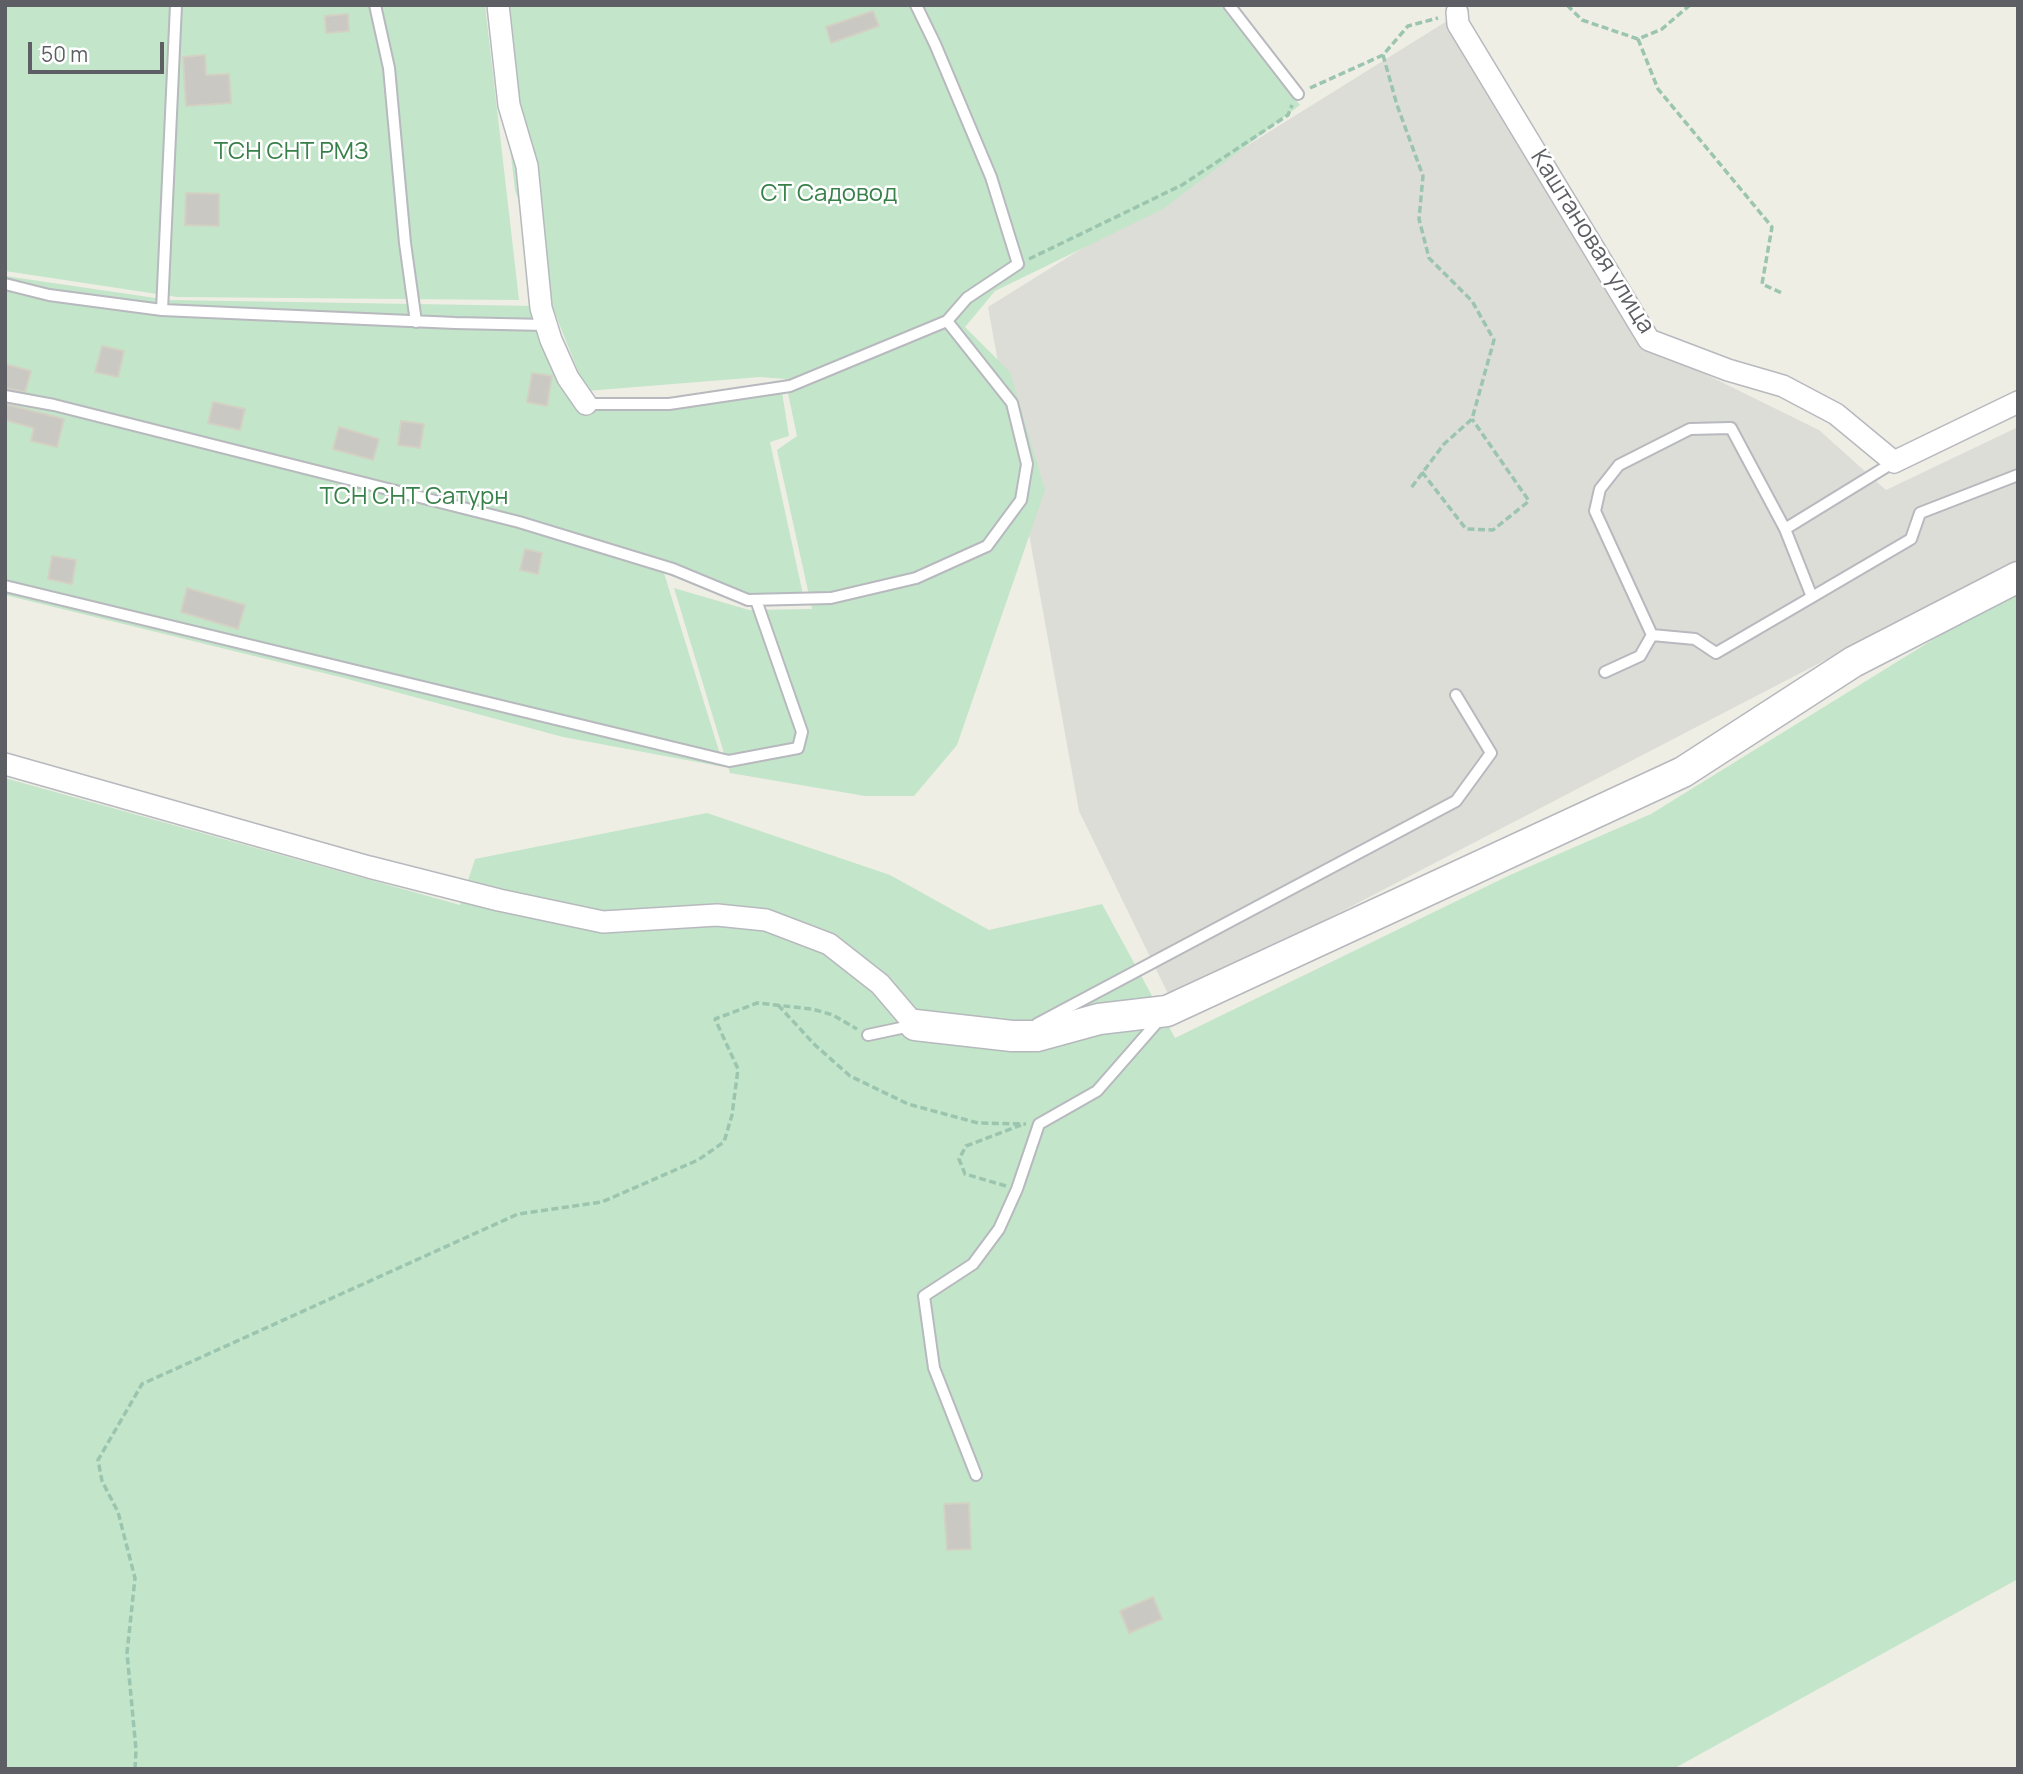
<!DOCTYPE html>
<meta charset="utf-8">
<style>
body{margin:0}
#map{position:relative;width:2023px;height:1774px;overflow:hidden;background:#eeeee5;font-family:Manrope,sans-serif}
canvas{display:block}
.frame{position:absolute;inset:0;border:7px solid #5d5f65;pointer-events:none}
.scale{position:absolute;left:28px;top:42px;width:136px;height:32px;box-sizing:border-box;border:4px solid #5d5f65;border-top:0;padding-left:9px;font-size:21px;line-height:24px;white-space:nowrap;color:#5d5f65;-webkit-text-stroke:5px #fff;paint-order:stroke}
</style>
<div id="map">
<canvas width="2023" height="1774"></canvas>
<div class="frame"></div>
<div class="scale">50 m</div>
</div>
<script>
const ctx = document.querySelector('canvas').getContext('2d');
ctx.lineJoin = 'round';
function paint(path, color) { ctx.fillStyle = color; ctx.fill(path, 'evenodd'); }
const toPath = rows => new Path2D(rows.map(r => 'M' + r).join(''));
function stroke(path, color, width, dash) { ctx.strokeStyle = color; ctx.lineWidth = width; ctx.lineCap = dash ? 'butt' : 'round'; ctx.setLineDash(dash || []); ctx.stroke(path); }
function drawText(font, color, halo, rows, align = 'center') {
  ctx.font = font + ' Manrope,sans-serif'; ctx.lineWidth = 5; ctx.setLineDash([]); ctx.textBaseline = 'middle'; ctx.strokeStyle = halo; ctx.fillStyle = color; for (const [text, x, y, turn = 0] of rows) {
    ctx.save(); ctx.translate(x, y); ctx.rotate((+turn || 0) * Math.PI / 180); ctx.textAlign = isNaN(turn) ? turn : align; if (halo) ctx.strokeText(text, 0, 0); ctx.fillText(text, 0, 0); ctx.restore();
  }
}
const industrial = toPath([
 [1447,21,1640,342,1819,430,1886,490,2018,427,2018,560,1171,1000,1079,811,988,307]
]);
const green = toPath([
 [5,5,485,5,519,300,177,297,5,271],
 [493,5,1220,5,1300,105,1163,209,995,291,965,327,1010,372,1045,490,957,745,914,796,865,796,730,773,674,588,749,610,812,609,777,450,797,436,785,379,760,377,586,391,554,311,515,190],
 [5,276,169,300,536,306,584,406,782,392,789,436,770,442,805,604,766,605,741,603,664,573,724,767,563,737,344,678,5,595],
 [2018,587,2018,1579,1673,1769,5,1769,5,778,460,905,475,859,707,813,890,875,989,930,1102,904,1175,1038,1510,875,1651,814]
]);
const building = toPath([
 [873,11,879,26,831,43,826,27,873,11],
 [348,14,349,31,326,33,325,16,348,14],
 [205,55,206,75,229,74,231,103,186,106,183,57,205,55],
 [186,193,219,194,219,226,185,225,186,193],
 [102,346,124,351,118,377,95,372,102,346],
 [5,364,31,371,25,392,5,388,5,364],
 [532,373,552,376,547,406,527,402,532,373],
 [213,402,245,409,240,430,208,423,213,402],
 [5,404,64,419,57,447,31,441,34,428,5,420,5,404],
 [401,421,424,424,420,448,398,445,401,421],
 [339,427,379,439,373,460,333,449,339,427],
 [525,549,542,553,538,574,520,570,525,549],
 [52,556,76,560,72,584,48,579,52,556],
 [187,588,245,605,238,629,181,612,187,588],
 [969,1503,971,1549,947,1550,944,1504,969,1503],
 [1153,1597,1162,1619,1129,1633,1120,1611,1153,1597]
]);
const path = toPath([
 [1567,5,1582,20,1638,39,1662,29,1690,5],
 [1638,39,1658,89,1772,227,1762,284,1784,294],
 [1383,55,1397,105,1423,176,1419,219,1429,258,1472,301,1494,340,1472,419,1444,444,1411,488],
 [1310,88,1383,55,1408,26,1438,18],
 [1029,259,1182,185,1288,115,1292,105],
 [1422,472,1466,529,1493,530,1529,501,1472,419],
 [778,1005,815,1045,850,1076,908,1104,978,1123,1026,1124],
 [1006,1186,965,1174,959,1159,966,1146,1021,1125],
 [135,1769,136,1750,127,1653,135,1578,118,1512,102,1481,98,1460,142,1384,518,1214,602,1202,698,1160,724,1142,732,1115,738,1069,715,1019,757,1003,812,1009,833,1015,857,1029]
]);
const lane = toPath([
 [375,5,389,68,405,243,416,322],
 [1229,5,1298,94],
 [5,284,49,295,162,310,455,323,546,325],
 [162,310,176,5],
 [5,396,54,405,519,522,673,569,748,600,831,598,916,578,987,546,1021,500,1027,464,1012,403,947,321],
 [586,404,669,404,790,386,947,321,967,298,1018,264,991,177,935,44,916,5],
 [1894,462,1785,529,1812,597,1911,539,1920,513,2018,475],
 [5,586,729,761,798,748,802,732,756,600],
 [1652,635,1595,511,1600,489,1619,465,1690,429,1731,428,1785,529],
 [1605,672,1640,656,1652,635,1695,639,1716,653,1812,597],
 [1037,1024,1456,801,1491,753,1456,695],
 [868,1035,915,1025],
 [976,1475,934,1368,924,1296,973,1264,999,1229,1017,1189,1039,1124,1097,1091,1160,1019]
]);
const street = toPath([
 [498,5,509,105,527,166,541,308,551,340,568,378,586,404],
 [1457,12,1458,24,1649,340,1728,370,1783,386,1836,414,1894,462,2018,402],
 [5,764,369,867,499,900,603,922,717,915,766,920,829,944,880,984,915,1025]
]);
const secondary = toPath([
 [915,1025,1012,1036,1037,1036,1099,1019,1167,1011,1683,772,1853,662,2018,577]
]);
const parkNames = [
 ["ТСН СНТ РМЗ",291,152],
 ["СТ Садовод",829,194],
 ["ТСН СНТ Сатурн",414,497]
];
const streetNames = [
 ["Каштановая улица",1592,242,58]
];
paint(industrial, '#ddddd7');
paint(green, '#c3e5c9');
paint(building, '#cac8c2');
stroke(building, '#d3d1c3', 2);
stroke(lane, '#b7b9be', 14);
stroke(street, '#b7b9be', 24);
stroke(secondary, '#b6b8be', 33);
stroke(path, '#9cc5b0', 3.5, [7, 3.5]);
stroke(lane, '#fff', 10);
stroke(street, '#fff', 21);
stroke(secondary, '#fff', 30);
drawText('24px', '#388049', '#fff', parkNames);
drawText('24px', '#5d5f65', '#fff', streetNames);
</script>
